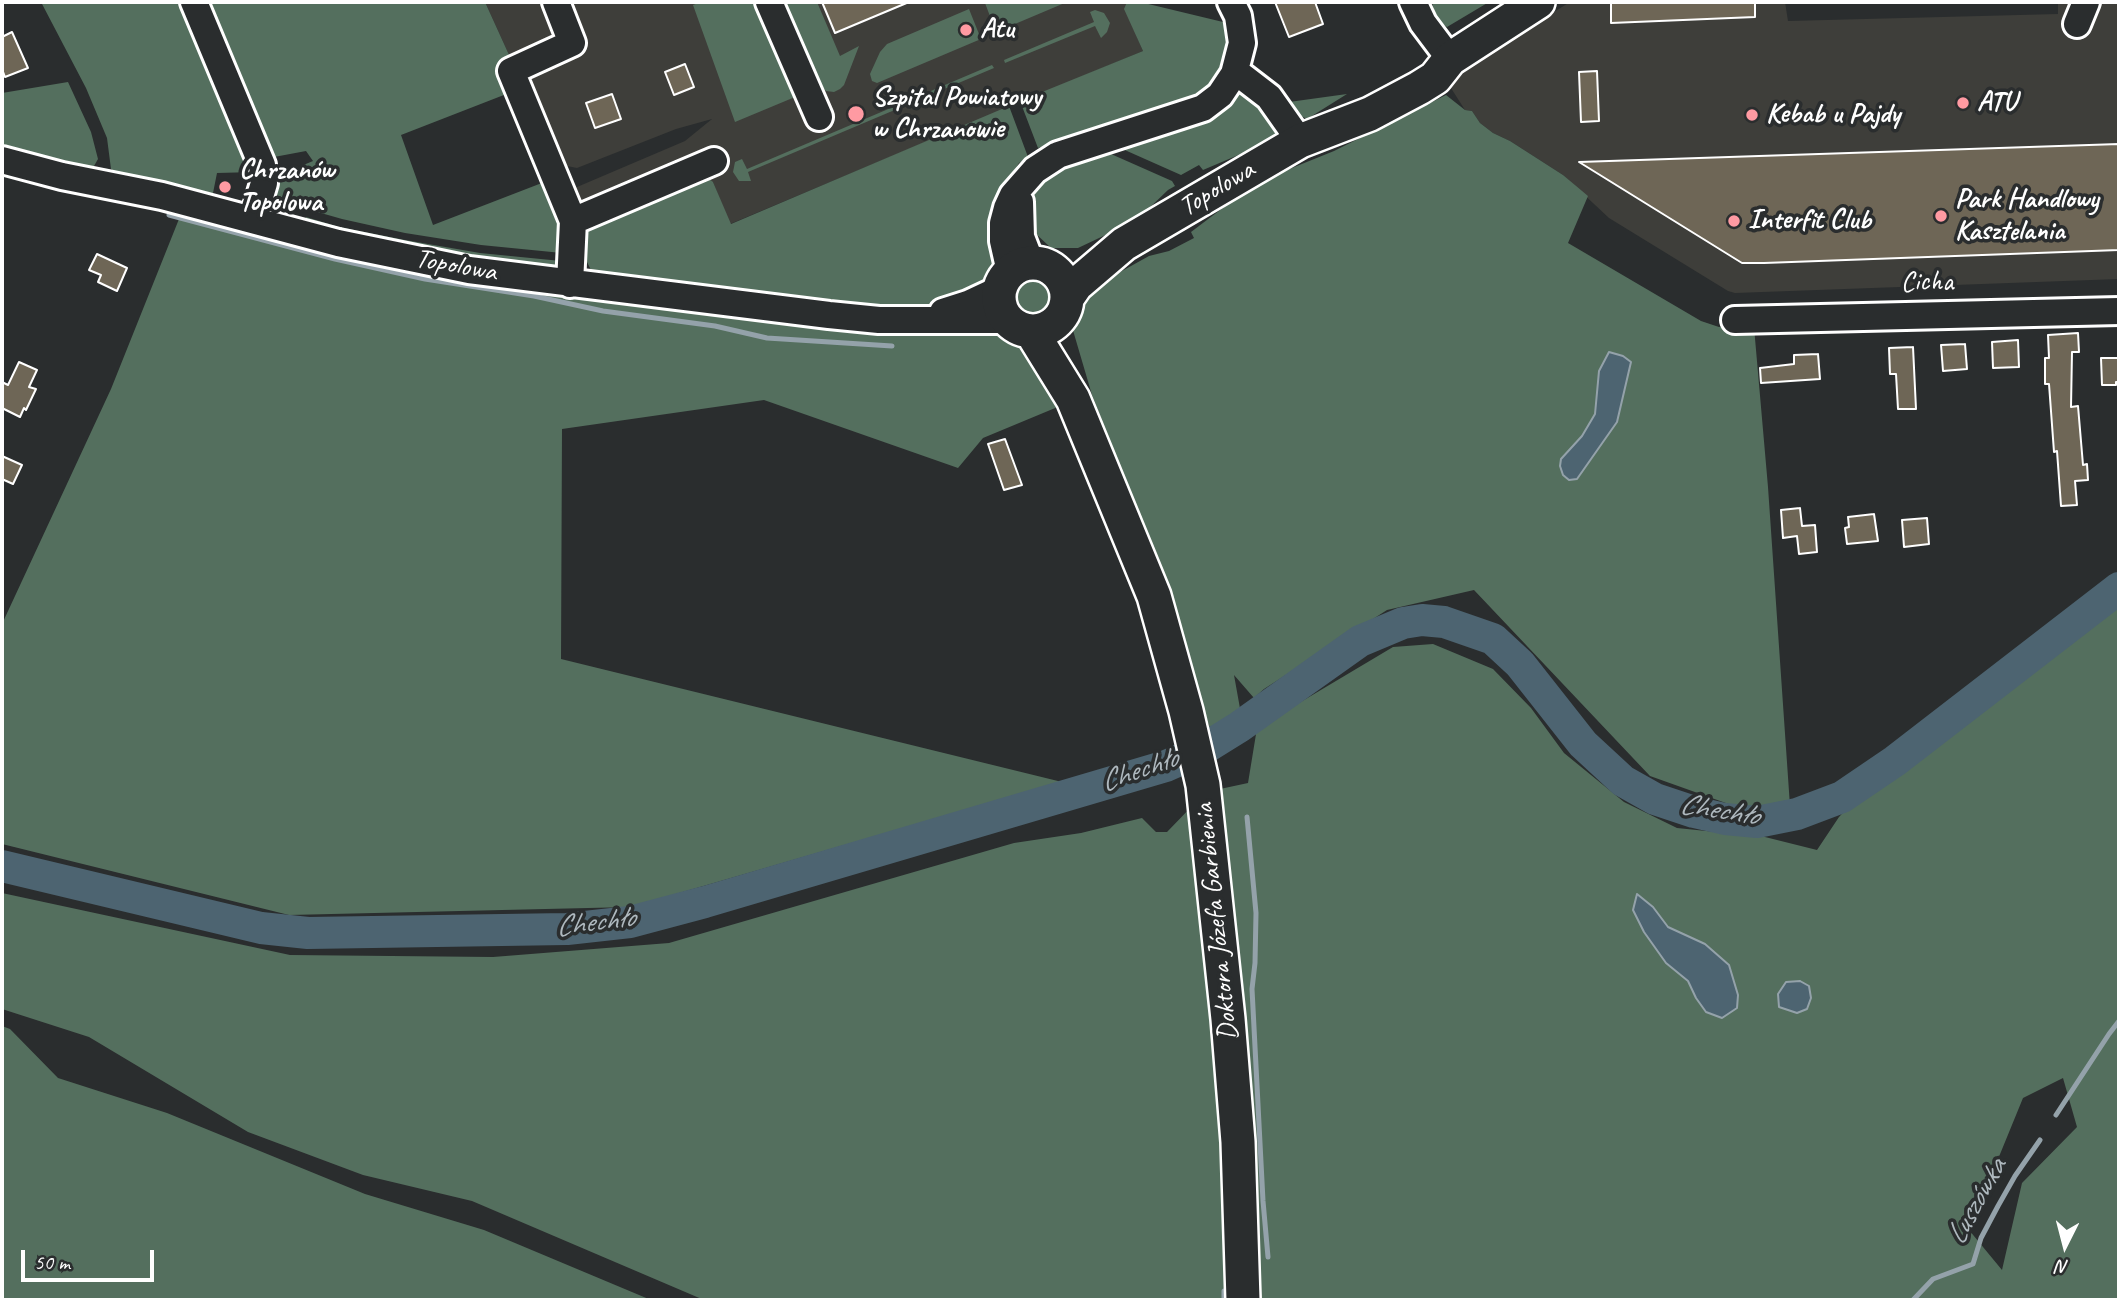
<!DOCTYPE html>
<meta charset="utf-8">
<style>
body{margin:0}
#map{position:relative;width:2121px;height:1302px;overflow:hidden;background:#2a2d2e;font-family:Caveat,sans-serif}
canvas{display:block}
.frame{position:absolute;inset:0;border:4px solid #fff;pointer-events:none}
.north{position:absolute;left:2030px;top:1211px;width:70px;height:70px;-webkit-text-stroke:5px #2a2d2e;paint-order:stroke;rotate:186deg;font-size:19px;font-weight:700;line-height:28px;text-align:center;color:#fff}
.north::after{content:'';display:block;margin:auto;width:24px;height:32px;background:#fff;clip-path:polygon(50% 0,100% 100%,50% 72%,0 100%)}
.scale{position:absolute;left:21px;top:1250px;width:133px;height:32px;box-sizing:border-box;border:4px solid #fff;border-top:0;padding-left:9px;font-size:21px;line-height:24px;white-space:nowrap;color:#fff;-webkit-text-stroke:5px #2a2d2e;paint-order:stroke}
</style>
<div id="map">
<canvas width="2121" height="1302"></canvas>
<div class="frame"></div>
<div class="north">N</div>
<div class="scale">50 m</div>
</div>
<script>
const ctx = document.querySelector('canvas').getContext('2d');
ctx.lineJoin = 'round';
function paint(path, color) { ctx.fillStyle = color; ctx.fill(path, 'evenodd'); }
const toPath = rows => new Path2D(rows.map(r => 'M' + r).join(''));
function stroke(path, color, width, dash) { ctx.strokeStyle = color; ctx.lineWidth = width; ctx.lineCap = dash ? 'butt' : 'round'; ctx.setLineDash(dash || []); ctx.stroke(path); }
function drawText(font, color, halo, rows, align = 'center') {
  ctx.font = font + ' Caveat,sans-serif'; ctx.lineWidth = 7; ctx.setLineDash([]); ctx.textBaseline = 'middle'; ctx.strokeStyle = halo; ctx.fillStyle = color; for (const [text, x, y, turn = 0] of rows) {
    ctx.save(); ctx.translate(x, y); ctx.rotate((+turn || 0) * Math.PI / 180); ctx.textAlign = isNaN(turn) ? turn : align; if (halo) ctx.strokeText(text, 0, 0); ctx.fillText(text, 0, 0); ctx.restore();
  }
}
const built = toPath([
 [485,2,1127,2,1125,9,1143,51,730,224,713,182,584,227,570,190,685,141,712,119,676,129,577,168,562,165,530,85,532,76,563,63,510,57],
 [1570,2,1785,2,1788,21,2058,14,2058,2,2119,2,2119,279,1735,293,1728,291,1609,218,1563,175,1510,141,1493,133,1480,123,1472,111,1465,110,1449,85,1488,53]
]);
const green = toPath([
 [41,2,184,2,255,172,217,173,212,198,123,178,111,169,107,138,86,88],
 [203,2,485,2,510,57,499,61,509,93,401,135,433,225,547,181,565,222,562,253,481,245,405,233,342,219,272,199,277,176,313,161,306,151,274,157],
 [701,2,754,2,795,97,735,122,693,5],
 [777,2,817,2,840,56,859,46,844,85,840,89,834,92,826,91,820,85,812,69,807,71],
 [987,2,1067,2,996,32,985,3],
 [1127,2,1140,2,1223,22,1227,36,1222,67,1208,86,1194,95,1038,148,1020,101,1143,51,1124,9],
 [1432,2,1489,2,1447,27,1436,19],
 [969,9,981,39,877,83,872,81,870,74,880,52,887,44],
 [1095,10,1104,13,1110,23,1107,32,1101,38,1095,26,1005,63,1004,60,1094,22,1090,12],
 [992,65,994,68,748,172,751,181,739,181,733,172,735,162,742,159,747,169],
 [68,82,91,132,98,159,94,166,83,169,2,150,2,93],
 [1240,89,1256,95,1279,133,1276,139,1203,170,1199,165,1181,175,1118,147],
 [1347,94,1307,119,1299,115,1289,102],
 [1446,95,1465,110,1472,111,1480,123,1493,133,1510,141,1563,175,1588,196,1568,243,1701,321,1719,327,1754,327,1768,487,1790,806,1751,812,1650,776,1474,590,1387,610,1264,689,1254,698,1234,675,1241,714,1211,732,1167,589,1092,395,1072,327,1081,302,1095,286,1149,256,1169,251,1194,238,1191,232,1236,198,1282,172,1334,151],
 [1009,106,1028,157,1019,163,1007,181,996,207,999,262,996,273,992,281,941,303,915,307,865,308,602,277,591,270,585,258,584,227,708,178,713,182,731,224],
 [1105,152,1106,156,1111,154,1172,181,1175,186,1168,190,1143,214,1116,230,1078,248,1051,248,1034,232,1027,205,1033,192,1053,169],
 [306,217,339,227,405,240,480,253,561,261,548,270,540,271,304,224],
 [179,219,299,251,302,243,1001,330,1021,339,1060,406,983,438,958,468,764,400,562,429,561,659,1062,782,631,907,289,915,2,844,2,624,111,389],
 '1013 297a20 20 0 1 1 40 0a20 20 0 1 1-40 0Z',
 [2119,597,2119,1300,1257,1300,1258,1256,1232,885,1220,789,1248,783,1257,728,1393,647,1433,644,1493,669,1531,708,1564,753,1624,802,1677,828,1765,837,1817,850,1839,817,1864,790,2011,687],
 [2063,1078,2077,1127,2022,1183,2002,1270,1969,1230,2023,1098],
 [1196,802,1216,1022,1231,1300,704,1300,472,1201,363,1175,248,1132,89,1037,2,1009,2,893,290,955,493,957,669,943,1014,843,1081,833,1142,818,1156,832,1167,832],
 [2,1026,10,1029,58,1078,167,1113,365,1194,484,1230,651,1300,2,1300]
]);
const water = toPath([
 [1609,352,1623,356,1631,362,1617,422,1577,479,1569,480,1563,475,1560,466,1561,459,1582,436,1595,414,1599,371,1609,352],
 [1637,894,1653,907,1668,927,1705,944,1729,965,1738,995,1737,1008,1722,1018,1706,1012,1696,998,1688,981,1666,963,1644,932,1633,910,1637,894],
 [1800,981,1809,986,1811,998,1807,1009,1797,1013,1779,1007,1778,994,1786,982,1800,981]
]);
const stream = toPath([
 [169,215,335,259,425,279,534,296,603,311,715,326,767,338,892,346],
 [1234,720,1239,727,1239,741],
 [1247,817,1256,913,1255,963,1252,989,1263,1201,1268,1257],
 [2056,1115,2109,1034,2119,1021],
 [1224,1300,1224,1291],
 [1913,1300,1933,1279,1973,1264,1981,1238,1998,1206,2015,1176,2040,1140]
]);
const river = toPath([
 [2,866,261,928,308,933,567,929,630,922,705,902,1166,766,1202,750,1239,727,1360,641,1403,623,1422,620,1444,622,1493,639,1520,664,1583,744,1623,781,1655,799,1694,812,1725,819,1757,822,1797,814,1842,797,1895,761,2119,588]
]);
const building = toPath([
 [822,2,909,2,835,33,822,2],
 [1275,2,1315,2,1323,24,1289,37,1275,2],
 [1611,2,1755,2,1755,17,1611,23,1611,2],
 [12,32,28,68,5,77,2,69,2,37,12,32],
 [685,64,694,87,674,95,665,72,685,64],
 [1597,71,1599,121,1581,122,1579,72,1597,71],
 [612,94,621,119,595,128,586,103,612,94],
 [2119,144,2119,250,1764,263,1742,263,1579,162,2119,144],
 [97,254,127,268,117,291,98,282,101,275,89,270,97,254],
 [2078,333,2079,352,2072,352,2071,407,2078,406,2083,465,2087,464,2088,480,2075,481,2077,505,2061,506,2057,451,2054,452,2049,384,2045,384,2045,358,2049,358,2048,335,2078,333],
 [2018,340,2019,367,1993,368,1992,342,2018,340],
 [1965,344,1967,369,1943,371,1941,345,1965,344],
 [1913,347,1916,409,1898,409,1896,374,1890,374,1889,348,1913,347],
 [1818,354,1820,379,1761,383,1760,368,1794,364,1794,355,1818,354],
 [2101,358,2119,358,2119,382,2116,382,2116,385,2102,385,2101,358],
 [19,362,37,370,29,387,36,389,26,410,24,408,20,417,2,408,2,382,8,385,19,362],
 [1005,439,1022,485,1004,490,988,444,1005,439],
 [2,456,22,465,13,484,2,479,2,456],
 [1800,508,1802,526,1815,525,1817,552,1799,554,1797,536,1783,538,1781,510,1800,508],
 [1874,514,1878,541,1847,544,1845,528,1849,527,1848,517,1874,514],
 [1927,518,1929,544,1904,547,1902,520,1927,518]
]);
const minor = toPath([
 [194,2,262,165,264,183,253,220],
 [556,2,572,43,511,71,573,221,570,284],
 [769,2,819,117],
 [1413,2,1423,23,1450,59],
 [2077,24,2086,2],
 [1234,74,1243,77,1269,97,1300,141],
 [2,160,62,176,162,196,338,243,469,270,829,315,879,320,1008,320],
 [1020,202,1021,237,1031,263],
 [573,221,714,161],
 [1010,272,1003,241,1003,223,1007,208,1013,195,1035,170,1058,155,1203,108,1220,95,1234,74,1242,43,1238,16,1231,2],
 [943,312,968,304,1000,289],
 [1735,320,2119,311]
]);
const major = toPath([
 '999 297a34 34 0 1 1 68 0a34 34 0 1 1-68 0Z',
 [1067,298,1076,285,1124,244,1300,141,1370,114,1419,88,1435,78,1450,59,1538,2],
 [1031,331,1073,399,1154,596,1186,711,1203,785,1228,1019,1238,1142,1243,1300]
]);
const markers = [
 [966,30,7,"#ff9aa2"],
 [1963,103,7,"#ff9aa2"],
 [856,114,9,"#ff9aa2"],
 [1752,115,7,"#ff9aa2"],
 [225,187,7,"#ff9aa2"],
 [1941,216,7,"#ff9aa2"],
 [1734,221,7,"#ff9aa2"]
];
const poiNames = [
 ["Atu",980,30],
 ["Szpital Powiatowy",872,98],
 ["w Chrzanowie",872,130],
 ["ATU",1977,103],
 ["Kebab u Pajdy",1766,115],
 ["Chrzanów",239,171],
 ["Topolowa",239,203],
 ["Park Handlowy",1955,200],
 ["Kasztelania",1955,232],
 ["Interfit Club",1748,221]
];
const streetNames = [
 ["Topolowa",1217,189,-31],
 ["Topolowa",456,266,10],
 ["Cicha",1927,283],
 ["Doktora Józefa Garbienia",1217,922,-96]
];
const waterNames = [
 ["Chechło",1139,771,-19],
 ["Chechło",1719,811,9],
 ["Chechło",595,923,-7],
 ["Luszówka",1977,1202,-61]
];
paint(built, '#3e3e3a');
paint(green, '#546f5e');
paint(water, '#4d6471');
stroke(water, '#94a2aa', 2);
stroke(stream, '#94a2aa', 5);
stroke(river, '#4d6471', 32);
paint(building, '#6e6656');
stroke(building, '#fff', 2);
stroke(minor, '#fff', 32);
stroke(major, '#fff', 38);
stroke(minor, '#2a2d2e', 26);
stroke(major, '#2a2d2e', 33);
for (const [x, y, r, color] of markers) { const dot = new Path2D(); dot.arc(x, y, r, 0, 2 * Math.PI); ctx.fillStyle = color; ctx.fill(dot); stroke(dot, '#2a2d2e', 2.5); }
drawText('bold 28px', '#fff', '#2a2d2e', poiNames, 'left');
drawText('28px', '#fff', '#2a2d2e', streetNames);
drawText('italic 30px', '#afb9bf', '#2a2d2e', waterNames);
</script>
